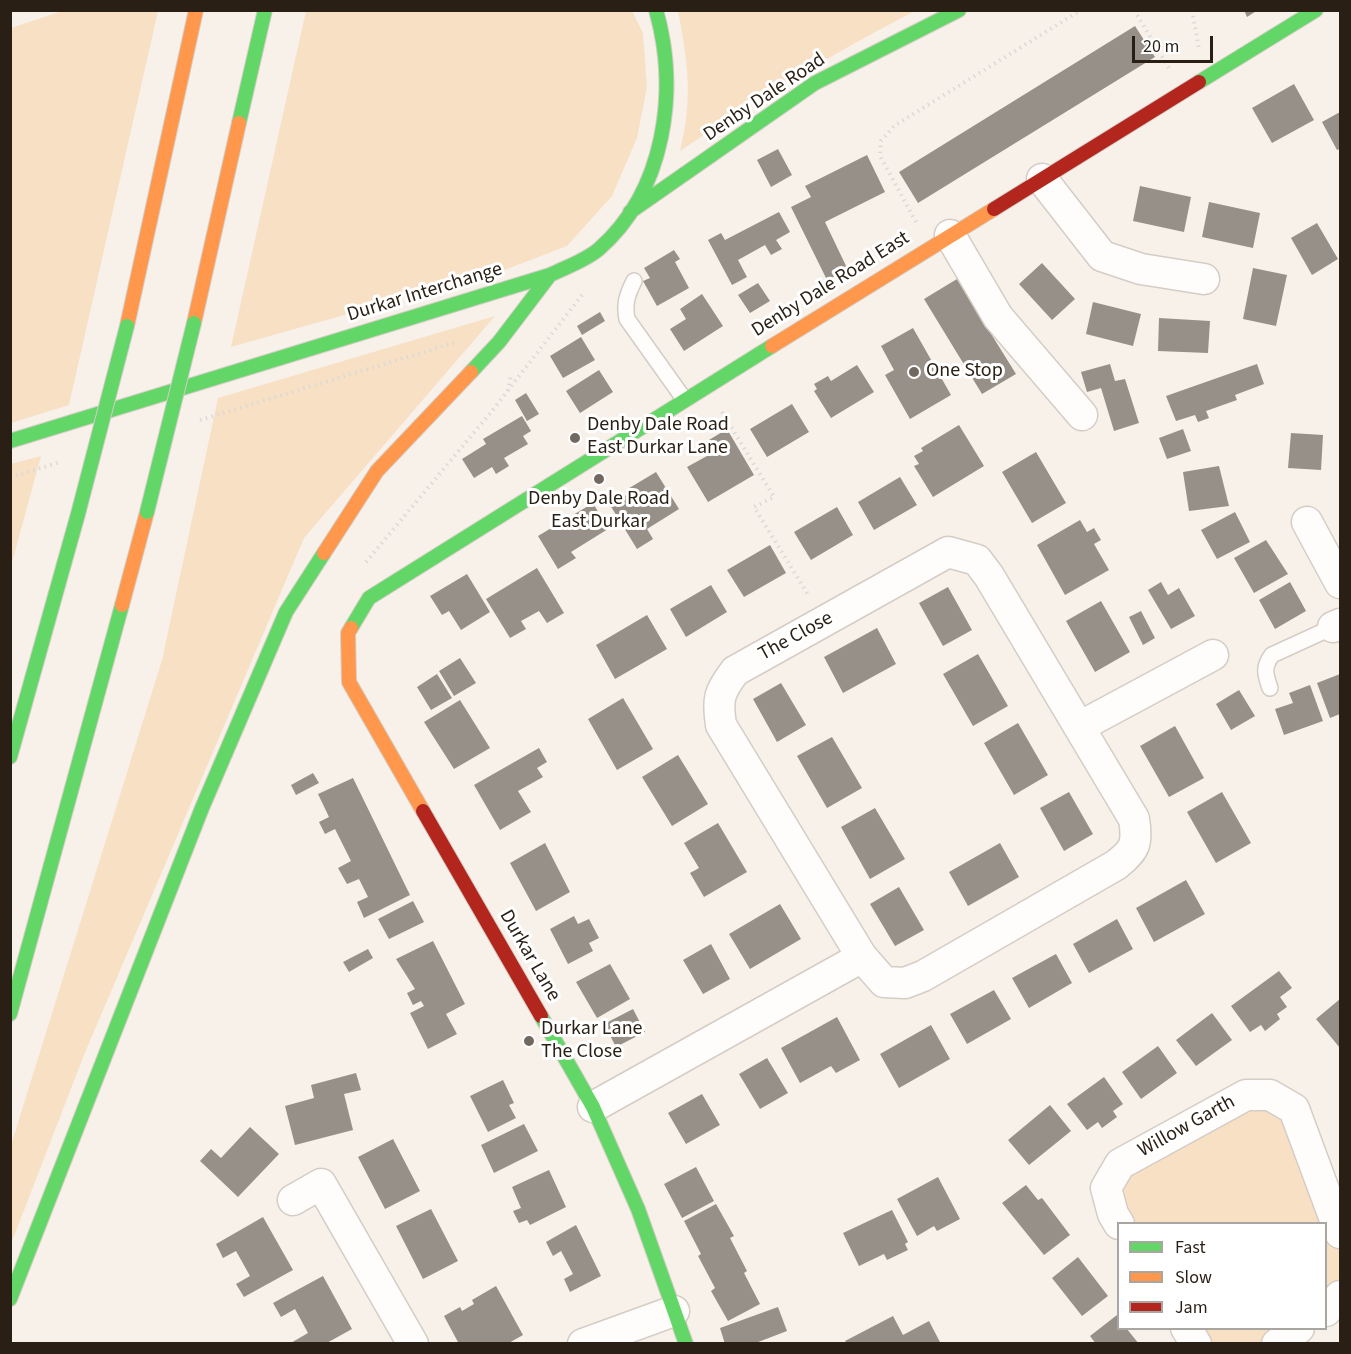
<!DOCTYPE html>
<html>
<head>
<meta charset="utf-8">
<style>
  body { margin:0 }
  #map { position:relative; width:1351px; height:1354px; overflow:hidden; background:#f7f1ea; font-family:"Source Sans 3",sans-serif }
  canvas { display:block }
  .frame { position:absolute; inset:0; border:12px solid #291f15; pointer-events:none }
  .legend { position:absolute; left:1117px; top:1222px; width:210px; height:108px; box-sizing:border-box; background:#fff; border:2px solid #a9a5a1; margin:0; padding:8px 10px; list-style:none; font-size:18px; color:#291f15 }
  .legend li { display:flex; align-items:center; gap:12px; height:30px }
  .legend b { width:30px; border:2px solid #a9a5a1 }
  .scale { position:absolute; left:1132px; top:36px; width:81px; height:27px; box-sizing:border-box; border:3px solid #291f15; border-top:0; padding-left:8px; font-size:18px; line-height:21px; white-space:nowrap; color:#291f15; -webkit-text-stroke:4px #fff; paint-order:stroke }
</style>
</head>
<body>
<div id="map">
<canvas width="1351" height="1354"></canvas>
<div class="frame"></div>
<ul class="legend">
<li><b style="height:8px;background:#63d668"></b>Fast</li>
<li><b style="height:8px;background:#ff974d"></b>Slow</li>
<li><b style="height:8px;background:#b3261e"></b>Jam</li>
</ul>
<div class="scale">20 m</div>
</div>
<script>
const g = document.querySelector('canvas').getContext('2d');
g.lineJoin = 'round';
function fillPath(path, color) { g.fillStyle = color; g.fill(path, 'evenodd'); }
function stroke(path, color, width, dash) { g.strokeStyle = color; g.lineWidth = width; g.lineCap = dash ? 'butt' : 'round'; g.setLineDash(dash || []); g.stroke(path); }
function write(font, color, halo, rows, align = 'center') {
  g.font = font + ' "Source Sans 3",sans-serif'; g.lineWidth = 6; g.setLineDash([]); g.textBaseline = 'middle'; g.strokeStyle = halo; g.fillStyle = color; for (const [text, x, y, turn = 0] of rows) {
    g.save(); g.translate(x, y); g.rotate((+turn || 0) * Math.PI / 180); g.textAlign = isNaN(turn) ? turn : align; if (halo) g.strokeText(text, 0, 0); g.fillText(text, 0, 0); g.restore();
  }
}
fillPath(new Path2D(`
  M62,11h96l-89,394 -58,18v-395z
  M306,11h326l11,22 4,54 -10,51 -25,58 -45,50 -60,23 -276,78z
  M678,11h237c-82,42 -159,89 -235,140 13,-53 8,-88 -2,-140z
  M495,316l-191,222 -220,517 -73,189v-99l151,-485 56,-262z
  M41,456l-30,110v-102z
  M1270,1095l70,138v63l-14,15v-87l-207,-1 1,-59z
  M1186,1329h113l-22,15 -81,-1z`), '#f8e0c5');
fillPath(new Path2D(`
  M1244,10h14l-11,7z
  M1135,26l20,31 -237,146 -19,-31z
  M1294,84l20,36 -42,23 -20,-35z
  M1340,112v37l-3,1 -15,-28z
  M778,149l14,26 -21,12 -14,-27z
  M867,155l18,37 -60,30 23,48 -21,10 -36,-73 20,-10 -6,-11z
  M1140,186l51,11 -7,35 -51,-11z
  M1209,202l51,11 -7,35 -51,-11z
  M779,212l11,20 -14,8 6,9 -11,6 -6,-10 -27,15 9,17 -15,8 -24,-45 13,-7 4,7z
  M1317,223l21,36 -26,16 -21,-37z
  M674,250l6,9 -5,3 14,26 -32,18 -14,-25 7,-3 -6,-10z
  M1042,263l33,36 -23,21 -33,-36z
  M1253,268l34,7 -11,51 -33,-7z
  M957,279l59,95 -34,20 -58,-95z
  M758,283l12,18 -20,12 -12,-18z
  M702,294l21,32 -39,25 -14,-22 16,-10 -6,-10z
  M1093,302l48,12 -8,32 -47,-12z
  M600,312l5,9 -23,14 -5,-9z
  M1159,318l51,3 -2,32 -50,-2z
  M913,328l38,67 -41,24 -25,-44 9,-5 -13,-24z
  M581,337l14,23 -32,18 -13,-22z
  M1110,364l5,17 10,-2 14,44 -25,8 -13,-43 -14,4 -6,-20z
  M1257,364l7,20 -29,11 2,5 -31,11 3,7 -11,4 -3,-7 -19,6 -10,-25z
  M857,365l17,27 -43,26 -17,-27 3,-2 -3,-5 14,-8 3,5z
  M599,370l14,22 -33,21 -14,-22z
  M526,393l13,21 -12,7 -12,-21z
  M792,404l17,28 -42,25 -17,-28z
  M522,416l9,15 -8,5 5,8 -24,14 5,8 -13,8 -4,-7 -18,11 -12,-19 24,-15 -3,-5z
  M959,425l25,41 -51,31 -19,-31 5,-2 -5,-8 9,-5 -2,-3z
  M727,429l27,46 -46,27 -21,-35 29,-16 -7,-11z
  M1183,429l8,22 -24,8 -8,-21z
  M1291,433l32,2 -2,35 -33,-2z
  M1036,452l30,51 -34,20 -30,-51z
  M1219,466l10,40 -40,5 -6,-39z
  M656,472l23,37 -32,20 6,10 -16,10 -27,-44 18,-11 -2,-4z
  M900,477l17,28 -43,25 -16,-28z
  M593,503l15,26 -37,23 5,6 -18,11 -20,-33z
  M837,507l16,28 -42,25 -17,-28z
  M1235,512l15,30 -33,17 -16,-29z
  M1080,520l7,12 7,-4 7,12 -7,4 15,26 -44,25 -28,-50z
  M1266,540l22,34 -34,19 -20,-35z
  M770,545l16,28 -42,24 -17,-27z
  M537,568l27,45 -17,10 -8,-12 -18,10 5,8 -16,9 -24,-39z
  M467,574l23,38 -29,18 -12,-19 -7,4 -12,-19z
  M1161,582l7,13 11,-7 16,28 -24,13 -23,-39z
  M1290,582l16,29 -31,18 -16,-29z
  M711,585l16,27 -41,25 -16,-28z
  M948,587l24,43 -29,16 -24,-43z
  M1101,601l29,51 -35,20 -29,-51z
  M1141,611l14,27 -12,7 -14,-28z
  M647,615l20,34 -52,30 -19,-34z
  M877,628l19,36 -53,29 -19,-36z
  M978,654l30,52 -35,20 -30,-52z
  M460,658l16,25 -22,13 -15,-25z
  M437,674l15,24 -21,12 -14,-23z
  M1340,674v40l-10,4 -13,-35z
  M781,683l25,42 -29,17 -24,-43z
  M1310,685l13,36 -39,14 -9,-26 18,-6 -4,-10z
  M1239,690l16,26 -24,14 -15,-26z
  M623,698l30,51 -36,21 -29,-51z
  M460,700l30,48 -36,21 -30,-47z
  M1018,723l30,52 -34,20 -30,-52z
  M1175,726l29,52 -35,19 -29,-51z
  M832,737l30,51 -35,20 -30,-52z
  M539,748l8,14 -10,6 6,9 -25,14 13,21 -31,18 -26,-45z
  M678,755l30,49 -36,22 -30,-49z
  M313,773l6,10 -23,12 -5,-10z
  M353,778l57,117 -46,23 -7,-16 11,-5 -9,-18 -12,5 -9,-16 13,-7 -16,-32 -10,5 -6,-12 10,-5 -11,-23z
  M1069,792l24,42 -29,17 -24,-43z
  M1222,792l29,51 -35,20 -29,-51z
  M875,808l30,51 -35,20 -29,-52z
  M718,823l29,49 -43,25 -14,-24 9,-5 -15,-25z
  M545,843l25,49 -34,19 -26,-48z
  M1000,843l19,34 -51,29 -19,-34z
  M1186,880l19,34 -51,28 -18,-34z
  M899,887l25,43 -29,16 -25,-42z
  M413,901l11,21 -35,17 -11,-20z
  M780,904l21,35 -51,30 -21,-35z
  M574,916l4,8 11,-5 10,19 -10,5 4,8 -25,13 -18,-35z
  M1117,919l16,30 -44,24 -16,-29z
  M433,941l32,63 -19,10 11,20 -29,15 -18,-36 14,-7 -3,-5 -8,4 -6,-12 8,-4 -19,-30z
  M711,944l19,35 -27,15 -20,-34z
  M368,949l5,9 -24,14 -6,-10z
  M1056,954l16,29 -43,25 -17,-30z
  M610,964l20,35 -33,19 -21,-36z
  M1279,971l13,17 -12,9 7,10 -10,7 3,5 -15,12 -4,-6 -11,7 -19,-26z
  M994,990l17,29 -44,25 -17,-30z
  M1340,999v49l-24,-29z
  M633,1009l12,23 -29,15 -12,-23z
  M1212,1013l20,27 -36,26 -20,-26z
  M837,1017l23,43 -24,13 -5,-7 -31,17 -19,-35z
  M931,1025l19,34 -51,29 -19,-34z
  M1158,1046l19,27 -36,26 -19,-27z
  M767,1058l21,35 -28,16 -21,-35z
  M356,1073l5,17 -17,4 9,36 -58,15 -10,-39 29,-8 -3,-13z
  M1104,1077l19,27 -10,7 4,6 -15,11 -4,-6 -11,8 -20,-26z
  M503,1080l11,23 -5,2 7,13 -28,14 -18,-36z
  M702,1094l18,31 -34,19 -18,-31z
  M1050,1105l21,26 -42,34 -21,-25z
  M524,1124l14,27 -44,22 -13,-28z
  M250,1127l29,27 -41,43 -38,-36 11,-12 10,9z
  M393,1139l27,52 -35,18 -27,-52z
  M696,1167l18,34 -32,17 -18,-34z
  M549,1170l17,37 -36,18 -3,-5 -8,3 -6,-12 8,-3 -9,-21z
  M938,1177l22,42 -23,12 -3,-5 -17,10 -20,-37z
  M1026,1185l12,15 4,-2 28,37 -26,20 -42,-52z
  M716,1204l18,32 -4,2 17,33 -3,2 16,31 -32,17 -17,-30 4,-3 -17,-32 3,-2 -17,-33z
  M431,1209l27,52 -35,18 -27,-53z
  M892,1210l16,32 -3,2 3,6 -21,10 -3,-6 -25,12 -16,-33z
  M263,1217l30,53 -49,27 -8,-13 14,-8 -14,-25 -13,7 -7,-14z
  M576,1225l25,51 -31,16 -6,-13 9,-5 -12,-23 -8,5 -7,-14z
  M1078,1257l30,39 -26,20 -30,-38z
  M323,1276l29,53 -27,15h-36l19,-11 -13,-24 -14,8 -8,-14z
  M496,1286l27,49 -16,9h-48l-15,-28 16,-9 2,4 12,-7 -2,-4z
  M778,1307l9,24 -34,13h-28l-5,-16z
  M1117,1315l1,13 9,1 12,15h-43l-6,-8z
  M893,1316l10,19 26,-14 12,23h-94l-2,-3z`), '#979088');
const lane = new Path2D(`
  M634,281c-7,14 -10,23 -7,38l57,80
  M1270,688c-5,-14 -7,-21 2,-33l61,-28`);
const street = new Path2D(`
  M1042,179l60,77 39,13 63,10
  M950,235l48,82 84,98
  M1307,522l33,61
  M948,552l29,8 12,16 145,243c4,25 1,31 -18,46l-193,111 -18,7 -21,-1 -22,-25 -141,-232c-4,-26 -2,-33 14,-54z
  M1333,627l7,-3
  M1081,726l132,-71
  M593,1107l269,-150
  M293,1200l28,-16 92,160
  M1119,1224l-6,-10 -7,-26 14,-24 126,-69h24l24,14 46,124
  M1326,1311l14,-15
  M1186,1328l10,16
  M583,1344l91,-33
  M1277,1344l22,-16`);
const fast = new Path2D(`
  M1199,82l117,-72
  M239,123l26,-113
  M630,212l185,-129 144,-73
  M471,372l28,-30 51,-67
  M10,441l540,-166c16,-8 35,-14 49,-26 66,-58 80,-158 57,-239
  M351,628l18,-30 403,-252
  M10,757l68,-243
  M10,1014l112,-409
  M541,1016l52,91 45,102 48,135
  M10,1299l192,-491 84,-196 38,-59`);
const slow = new Path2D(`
  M194,323l45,-200
  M127,326l69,-316
  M772,346l222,-137
  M324,553l53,-82 94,-99
  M122,605l25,-93
  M351,628l-3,5 1,49 74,129`);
const jam = new Path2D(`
  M994,209l205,-127
  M423,811l118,205`);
stroke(lane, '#d5cdc5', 18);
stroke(street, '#d5cdc5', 33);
stroke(fast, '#d5cdc5', 16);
stroke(slow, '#d5cdc5', 16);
stroke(jam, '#d5cdc5', 16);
stroke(new Path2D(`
  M1134,10l35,58
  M1192,10l7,39
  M916,222l-36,-66 1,-15 13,-15 187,-116
  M508,391l3,-17
  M722,412l52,85 -20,10 55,89
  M200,420l257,-78
  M10,477l51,-15
  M366,562l126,-151 90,-116`), '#dbd9d7', 4, [1.5, 4.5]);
stroke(lane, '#fefdfc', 15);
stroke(street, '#fefdfc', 30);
stroke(fast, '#63d668', 14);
stroke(slow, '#ff974d', 14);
stroke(jam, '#b3261e', 14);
const fastBridge = new Path2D(`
  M147,512l47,-189
  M78,514l49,-188`);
stroke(fastBridge, '#d1cdc9', 16, []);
stroke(fastBridge, '#63d668', 14);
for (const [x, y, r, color] of [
  [914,372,6,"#716860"],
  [575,438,6,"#716860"],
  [599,479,6,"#716860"],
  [529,1041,6,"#716860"]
]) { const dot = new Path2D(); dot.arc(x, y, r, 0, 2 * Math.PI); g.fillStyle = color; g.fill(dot); stroke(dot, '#fff', 2); }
write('20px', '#291f15', '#fff', [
  ["Denby Dale Road",765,98,-34],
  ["Denby Dale Road East",831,285,-32],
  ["Durkar Interchange",425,293,-17],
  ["The Close",796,637,-29],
  ["Durkar Lane",529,956,60],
  ["Willow Garth",1187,1127,-29]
]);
write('20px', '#291f15', '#fff', [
  ["One Stop",926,372],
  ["Denby Dale Road",587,426],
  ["East Durkar Lane",587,449],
  ["Denby Dale Road",599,500,"center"],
  ["East Durkar",599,523,"center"],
  ["Durkar Lane",541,1030],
  ["The Close",541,1053]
], 'left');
</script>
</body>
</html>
